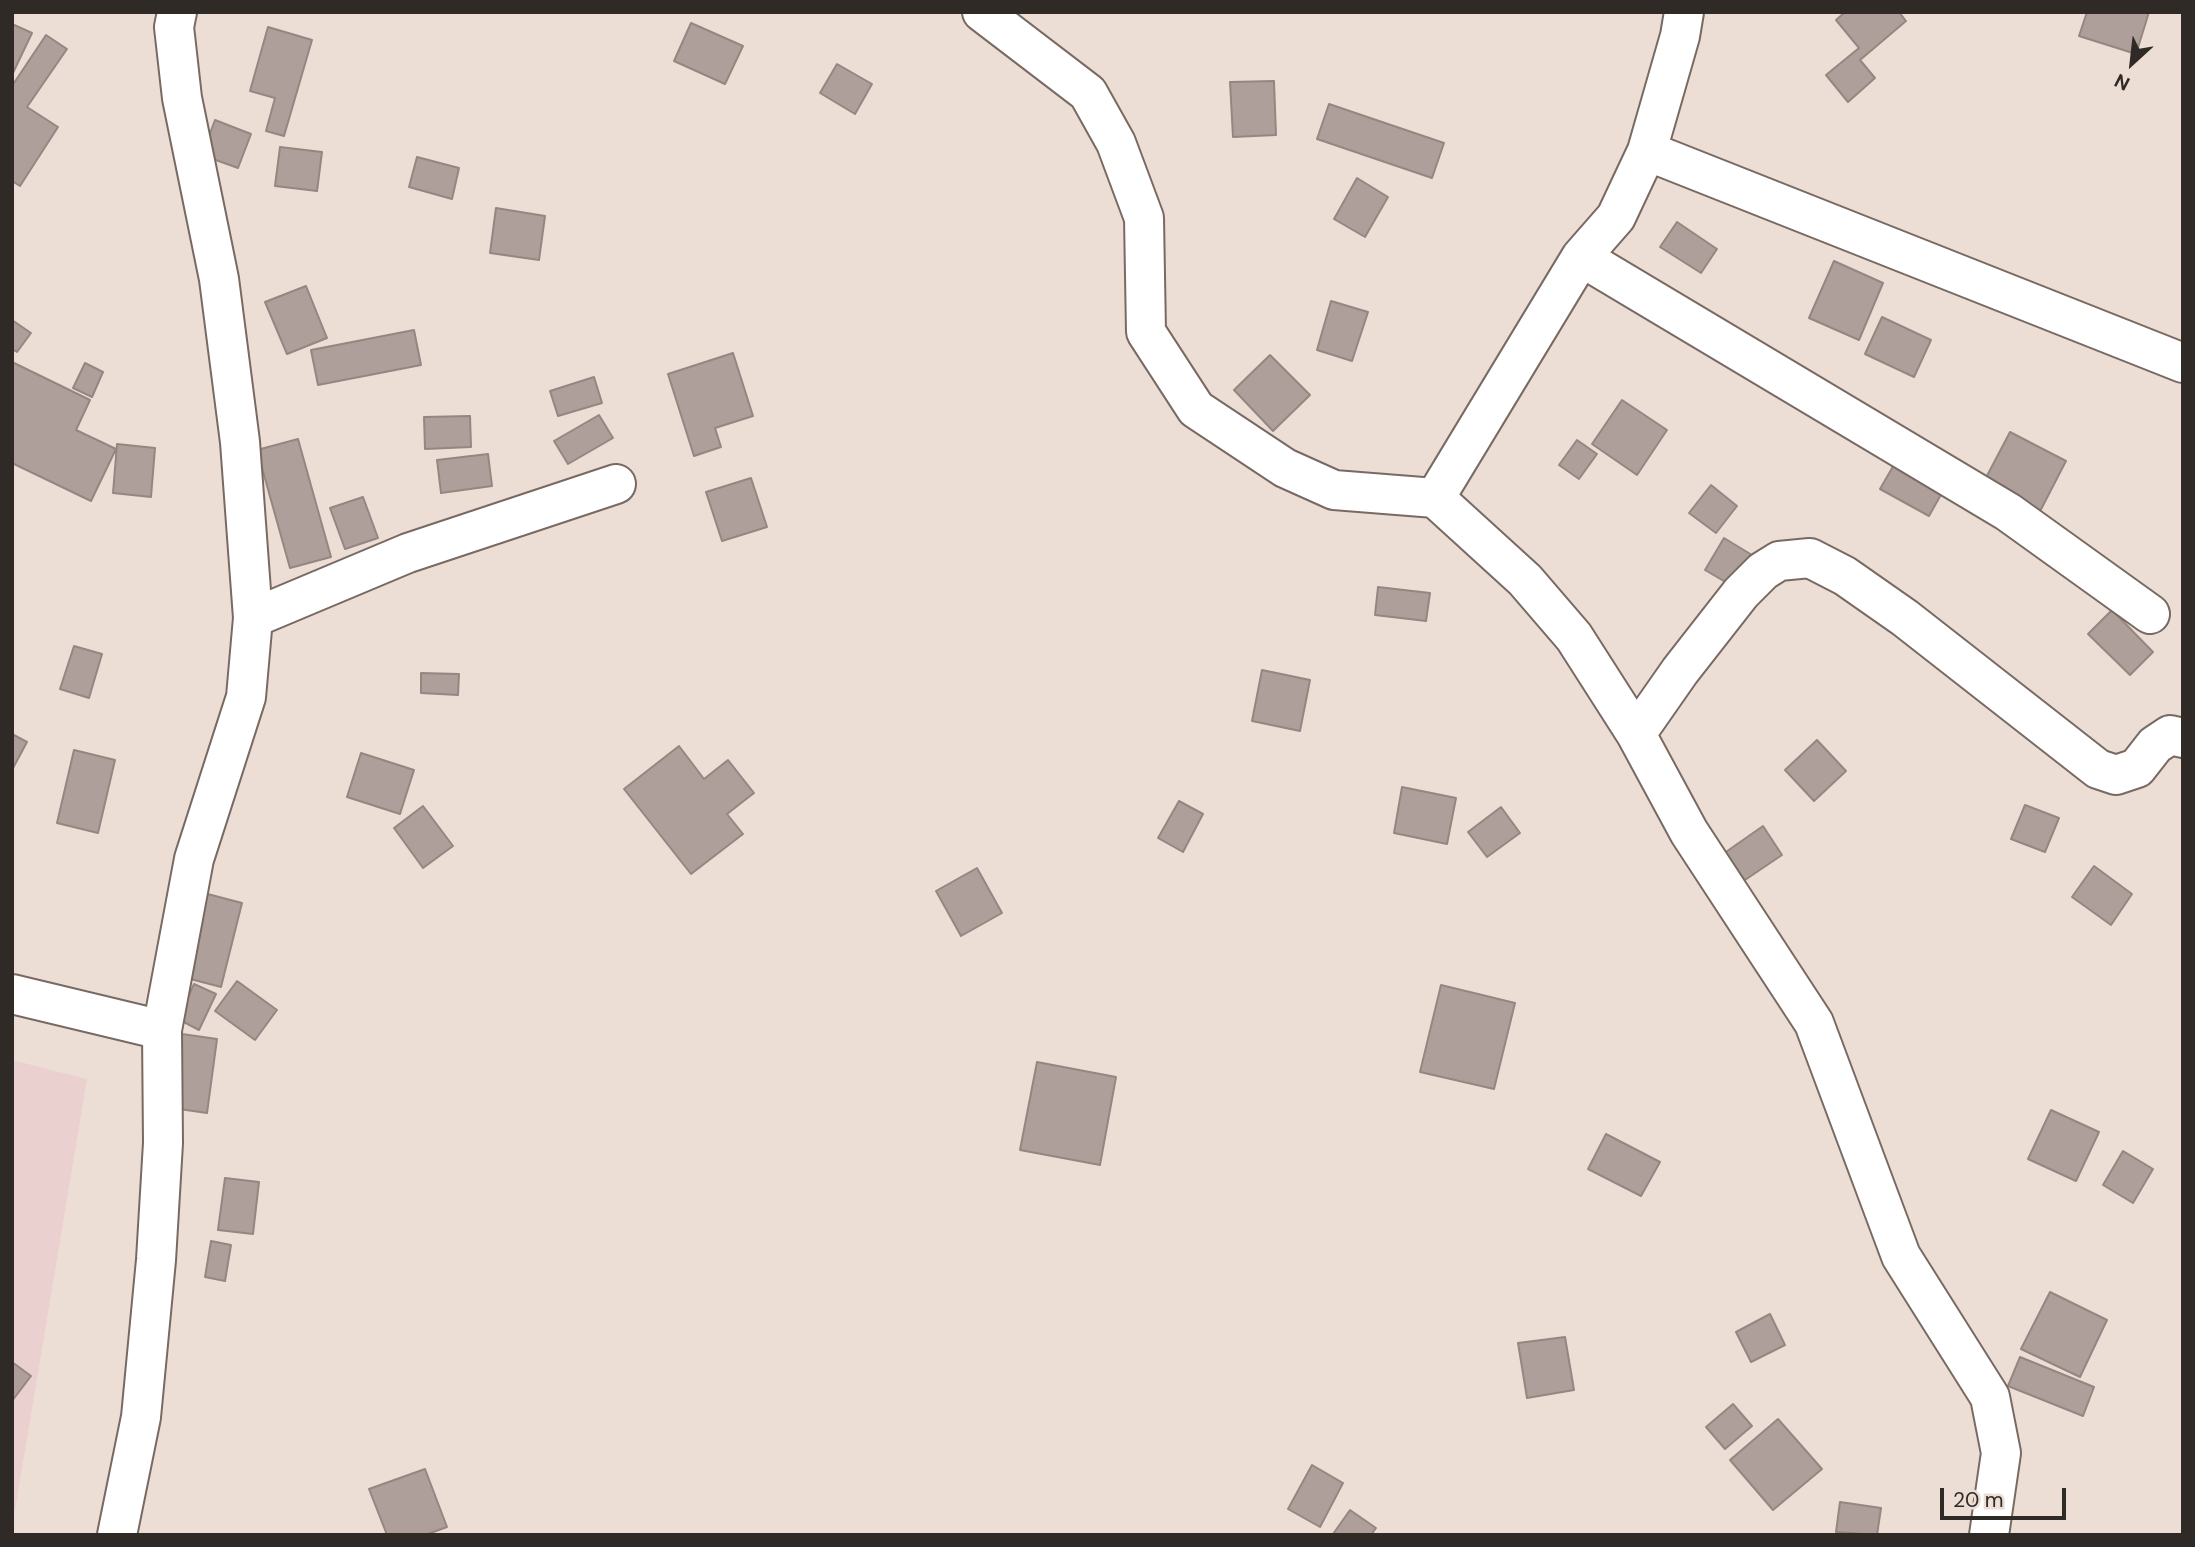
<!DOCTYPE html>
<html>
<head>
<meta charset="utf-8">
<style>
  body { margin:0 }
  #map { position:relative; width:2195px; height:1547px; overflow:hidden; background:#edded5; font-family:"DM Sans",sans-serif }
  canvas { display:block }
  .frame { position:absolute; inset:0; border:14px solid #302a27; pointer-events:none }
  .north { position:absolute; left:2097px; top:28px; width:70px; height:70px; -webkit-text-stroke:5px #edded5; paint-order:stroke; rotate:207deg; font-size:19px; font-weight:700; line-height:28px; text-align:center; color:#302a27 }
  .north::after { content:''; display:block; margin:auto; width:24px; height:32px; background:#302a27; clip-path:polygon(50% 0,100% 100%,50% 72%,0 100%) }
  .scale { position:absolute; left:1940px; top:1488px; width:126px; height:32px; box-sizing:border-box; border:4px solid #302a27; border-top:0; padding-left:9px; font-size:21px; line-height:24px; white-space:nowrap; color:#302a27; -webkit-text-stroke:5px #edded5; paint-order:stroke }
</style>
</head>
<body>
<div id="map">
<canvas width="2195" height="1547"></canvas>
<div class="frame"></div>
<div class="north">N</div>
<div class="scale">20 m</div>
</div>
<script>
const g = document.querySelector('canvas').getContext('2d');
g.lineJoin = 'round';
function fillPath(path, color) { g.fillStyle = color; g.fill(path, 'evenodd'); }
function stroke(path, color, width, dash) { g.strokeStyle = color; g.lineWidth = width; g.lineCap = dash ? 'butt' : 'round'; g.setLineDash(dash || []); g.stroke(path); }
fillPath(new Path2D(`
  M12,1060l75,19 -75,449z`), '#ebd0d0');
const building = new Path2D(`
  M1845,12h54l7,9 -46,39 15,18 -27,24 -22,-27 33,-27 -23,-28z
  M2087,12h62l-13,42 -57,-18z
  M691,23l52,23 -18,38 -51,-23z
  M12,24l20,9 -20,42z
  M268,27l44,13 -28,96 -18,-5 9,-33 -25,-7z
  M46,35l21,14 -40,58 31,20 -38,59 -8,-5v-95z
  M837,64l35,20 -17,30 -35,-21z
  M1274,81l2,54 -43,2 -3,-55z
  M1329,104l115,39 -12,35 -115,-39z
  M215,120l36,14 -13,34 -36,-13z
  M280,147l42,5 -5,39 -42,-5z
  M417,157l42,11 -7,31 -43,-12z
  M1357,178l31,19 -23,40 -31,-18z
  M496,208l49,8 -6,44 -49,-7z
  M1677,222l40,27 -16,24 -41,-26z
  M1834,261l49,22 -24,57 -50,-22z
  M306,286l21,52 -40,16 -22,-52z
  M1331,301l37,11 -16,49 -35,-11z
  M1882,317l49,23 -17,37 -49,-23z
  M12,320l19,13 -14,19 -5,-3z
  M414,330l7,35 -103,20 -7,-35z
  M733,353l20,63 -38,12 6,19 -27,9 -26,-82z
  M1270,355l40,40 -37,36 -39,-41z
  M12,362l78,38 -14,30 40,19 -25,52 -79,-38z
  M85,363l18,9 -11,25 -19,-9z
  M594,377l8,26 -44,13 -8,-25z
  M1622,400l45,30 -30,45 -45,-31z
  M599,415l14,23 -45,26 -14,-23z
  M470,416l1,31 -46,2 -1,-32z
  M2010,432l56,29 -30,58 -56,-30z
  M298,439l33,118 -41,11 -33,-118z
  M1577,440l20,14 -18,25 -20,-14z
  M117,444l38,4 -4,49 -38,-4z
  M488,454l4,32 -51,7 -4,-33z
  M1895,463l48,28 -14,25 -49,-27z
  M751,478l16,49 -45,14 -16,-49z
  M1711,485l26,21 -21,27 -27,-20z
  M363,497l15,41 -33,11 -15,-41z
  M1724,538l28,17 -18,32 -29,-17z
  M1378,587l52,6 -4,28 -51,-6z
  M2112,610l41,42 -23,23 -42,-41z
  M74,646l28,8 -13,44 -29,-9z
  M1262,670l48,10 -10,51 -48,-10z
  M421,673l38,1 -1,21 -37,-2z
  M12,734l15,8 -15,28z
  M1817,740l29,31 -32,30 -29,-31z
  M679,746l25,33 24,-19 26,33 -27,21 16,20 -52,40 -67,-85z
  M74,750l41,10 -17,73 -41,-10z
  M361,753l53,17 -14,44 -53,-17z
  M1402,787l54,11 -9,46 -53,-11z
  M1179,801l24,13 -20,38 -25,-14z
  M2025,805l34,13 -14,34 -34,-13z
  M423,806l30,40 -30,22 -29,-40z
  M1501,807l19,26 -33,24 -19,-25z
  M1763,826l19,29 -40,27 -19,-28z
  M2094,866l38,28 -21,31 -39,-28z
  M977,868l25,45 -41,23 -25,-45z
  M200,892l42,11 -21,84 -42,-11z
  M237,981l40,29 -22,30 -40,-29z
  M194,984l22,10 -17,36 -21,-11z
  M1441,985l74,18 -21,86 -74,-17z
  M175,1033l42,6 -10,74 -42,-6z
  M1037,1062l79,15 -16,88 -80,-15z
  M2051,1110l48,22 -23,49 -48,-22z
  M1606,1134l54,28 -19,34 -53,-27z
  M2123,1151l30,18 -20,34 -30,-18z
  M225,1178l34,4 -6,52 -35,-4z
  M211,1241l20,4 -6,36 -20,-4z
  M2050,1292l57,28 -27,57 -59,-28z
  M1770,1314l15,31 -34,17 -15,-30z
  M1565,1337l9,53 -47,8 -9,-55z
  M2020,1357l74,30 -11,29 -75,-30z
  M12,1362l19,14 -19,25z
  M1733,1404l19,22 -27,23 -19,-22z
  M1778,1419l44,50 -49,41 -43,-50z
  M1312,1465l31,18 -23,44 -32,-18z
  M425,1469l22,58 -22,8h-38l-18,-46z
  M1840,1502l41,6 -4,27 -41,-3z
  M1350,1510l26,18 -5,7 -38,-1z`);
fillPath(building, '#af9f9a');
stroke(building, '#968681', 2);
const minor = new Path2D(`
  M982,12l106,81 28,50 28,75 2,114 50,77 89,59 49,22 101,8 90,82 49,57 62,97 53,98 125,191 87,233 89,141 11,56 -12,82
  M1647,151l536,212
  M1581,257l427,255 142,102
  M1435,498l146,-241 35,-40 31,-66 33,-115 4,-24
  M253,618l155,-65 208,-69
  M1636,734l44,-63 61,-78 22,-22 16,-10 31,-3 35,18 60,42 193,151 18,6 21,-7 18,-23 15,-10 13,3
  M12,994l150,36`);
const tertiary = new Path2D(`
  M117,1535l24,-118 15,-157 7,-117 -1,-113 32,-171 52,-162 7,-79 -13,-176 -21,-163 -37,-181 -8,-71 3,-15`);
stroke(minor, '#786a63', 42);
stroke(tertiary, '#786a63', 42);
stroke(minor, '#fff', 38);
stroke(tertiary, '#fff', 38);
</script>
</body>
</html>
